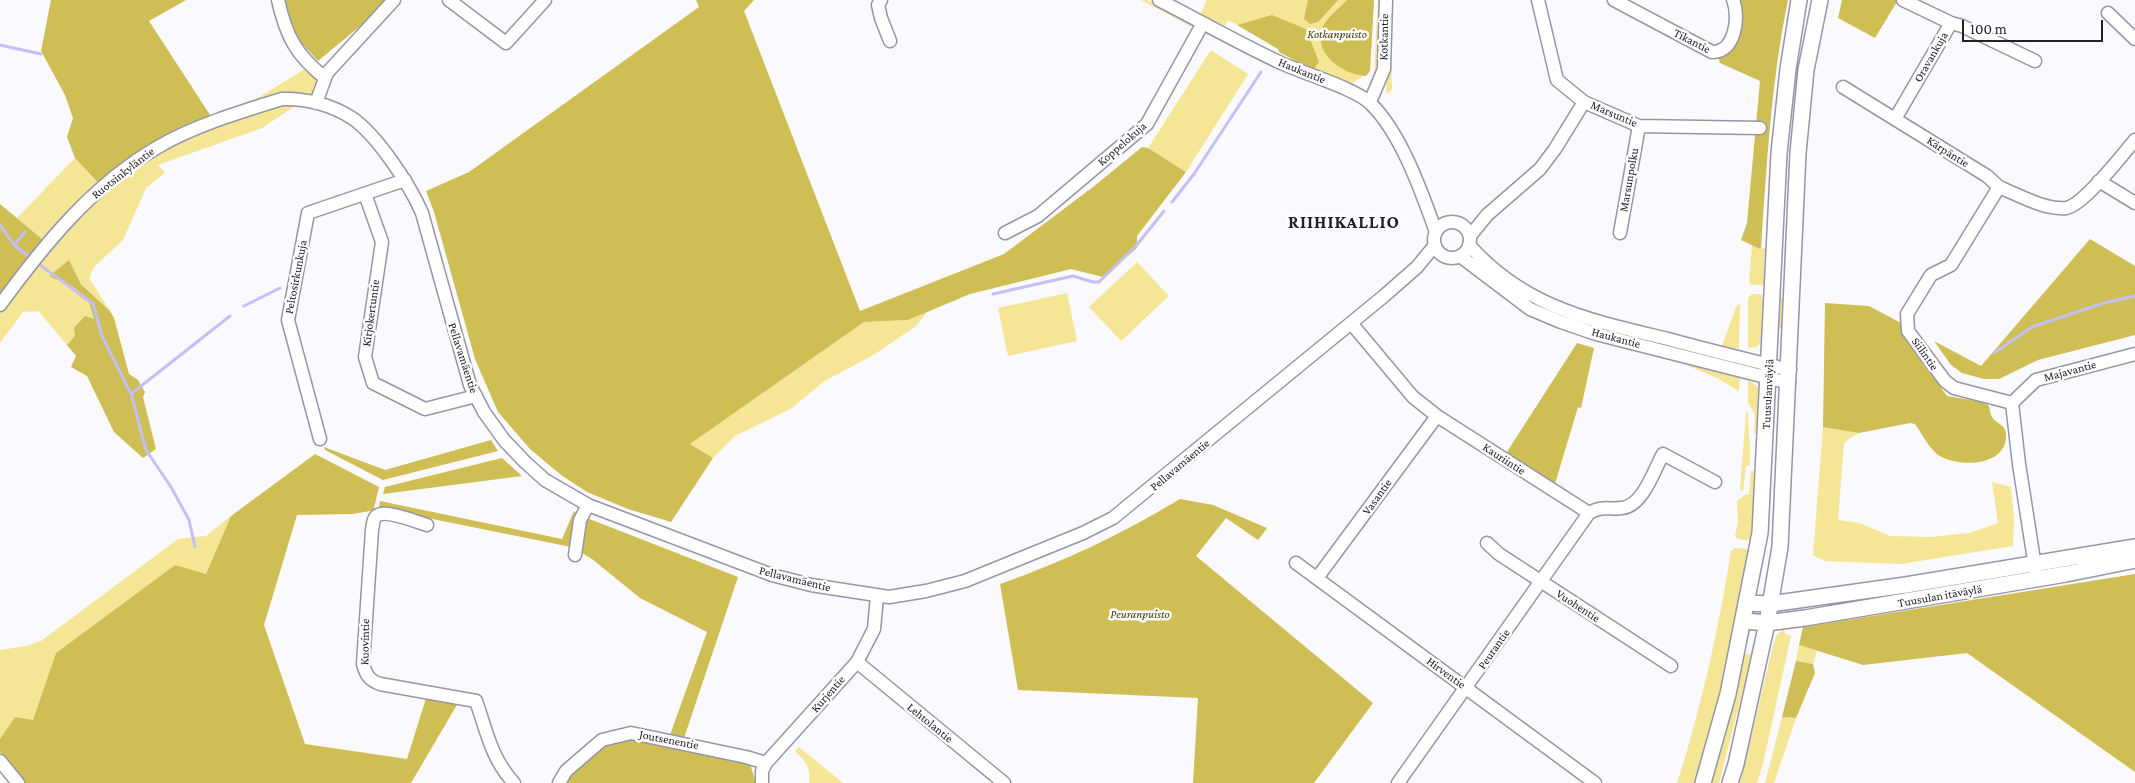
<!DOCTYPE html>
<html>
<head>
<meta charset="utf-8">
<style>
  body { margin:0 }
  #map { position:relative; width:2135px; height:783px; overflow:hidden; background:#f9f9fe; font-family:"Crimson Pro",serif }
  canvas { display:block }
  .scale { position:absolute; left:1962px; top:20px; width:141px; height:22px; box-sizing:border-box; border:2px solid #202027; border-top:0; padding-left:6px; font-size:15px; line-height:18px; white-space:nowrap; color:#202027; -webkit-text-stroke:4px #fff; paint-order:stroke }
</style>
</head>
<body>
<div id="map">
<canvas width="2135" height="783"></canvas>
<div class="scale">100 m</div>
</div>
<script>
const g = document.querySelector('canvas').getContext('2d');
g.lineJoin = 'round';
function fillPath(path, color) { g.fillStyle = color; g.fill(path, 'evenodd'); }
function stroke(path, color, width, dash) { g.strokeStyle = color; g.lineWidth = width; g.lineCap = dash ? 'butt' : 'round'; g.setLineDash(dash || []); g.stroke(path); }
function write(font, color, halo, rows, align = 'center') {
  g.font = font + ' "Crimson Pro",serif'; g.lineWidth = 5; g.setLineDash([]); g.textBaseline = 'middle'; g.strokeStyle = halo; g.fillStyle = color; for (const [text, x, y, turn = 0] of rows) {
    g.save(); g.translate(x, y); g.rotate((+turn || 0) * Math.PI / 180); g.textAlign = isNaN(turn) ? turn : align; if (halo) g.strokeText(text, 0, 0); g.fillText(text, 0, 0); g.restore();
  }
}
fillPath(new Path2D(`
  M1141,0h6l45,24 -2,2z
  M1207,0h167l-4,71 -17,12 -40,-13 -34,-18 -1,-3 -28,-18 -22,-11 -3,6 -25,-11z
  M1378,0h4l-3,67 -5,10z
  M1391,45l1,44 -3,4h-3l3,-47z
  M1211,50l37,24 -62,98 -38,-24z
  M318,61l-2,20 5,8 -59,39 -104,37 7,8 -19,15 -23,52 -29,27 -5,11 21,33 -29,-28 -12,-23 -20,16 24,11 15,12 6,21 -27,25 -29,-34 -15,1 -23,31v-48l42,-56 -25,-21 58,-60 23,26 114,-66 49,-22z
  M1752,245l8,4 5,-1 -1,37h-13l-2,-4z
  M1137,262l32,34 -48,45 -32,-34z
  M1067,293l10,48 -69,15 -10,-48z
  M1761,294c4,10 4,46 -4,53l-9,1v-50l4,-4z
  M1783,298l1,25 -7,10v-34z
  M1740,303l-1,46 -17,-3 14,-39z
  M927,312l-11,14 -41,28 -52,28 -31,26 -57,28 -22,22 -23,-14 174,-122 44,-2z
  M1686,360l54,16 -1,15 -22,-13 -33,-14z
  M1748,380l9,6 3,6 -3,42 -3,-1 1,-18 -7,-13z
  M1748,412c0,19 3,34 2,53l-4,1 -3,25 -3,-2 6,-76z
  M1823,427l36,6 -9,5 -6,6 -6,76 22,3 30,13 40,1 40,-4 28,-10 -6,-41 19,5 3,28 -1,31 -112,18 -76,-3 -12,-6z
  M1751,471h3l1,19 -5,51 -12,-2 -3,-3 3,-14 -1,-21 8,-6 4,-1z
  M231,516l-25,58 -31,-9 -119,88 -23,68 -18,-4 -15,22v-89l26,-4 15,-5 137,-102 28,-3z
  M1735,548l13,1 -15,97 -21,83 -17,54h-18c24,-75 42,-155 54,-232z
  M1784,629l1,5 6,2 -28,128 -6,19h-17l33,-137 3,-10z
  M1799,645l18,5 -4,14 -17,-3z
  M1744,653l8,2 -33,128h-8l11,-35z
  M1782,717l14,1 -22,65h-9z
  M799,747l44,36h-34c3,-14 -4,-23 -14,-32z`), '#f4e694');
fillPath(new Path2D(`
  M51,0h135l-37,21 63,97 -113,66 -24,-26 -8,-21 6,-19 -8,-23 -24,-44z
  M284,0h102l-15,17 -53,44 -22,-24z
  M696,0h58l-10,11 116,300 144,-57 89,-67 49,-40 6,1 38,24 -49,64v12l-34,29 -32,-8 -101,25 -62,26 -44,2 -174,122 23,14 -42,64 -43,-13 -41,-17 -26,-17 -31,-26 -32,-37 -23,-53 -41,-147 -8,-21 43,-19 230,-165z
  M1308,0h30l-20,22 -8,2 -6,-5z
  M1347,0h27l-4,71 -4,5c-21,-1 -53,-21 -44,-47 4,-12 17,-20 25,-29z
  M1735,0h53c-17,82 -21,164 -27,248l-1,1 -19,-9 6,-17 13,-142 -40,-18 -2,-7 12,-8z
  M1842,0h56l-23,38 -37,-20z
  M1272,15l34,14 13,33 -6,8 -34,-18 -1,-3 -41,-24z
  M0,204l42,35 -42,56z
  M2090,239l45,27v69l-97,25 -39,19h-15l-22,-6 -11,-8 -17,-24 47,25z
  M69,260l12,24 29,27 4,7 15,56 9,6 7,12 -2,5 13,52 -13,9 -29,-26 -27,-56 -16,-9 5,-11 -9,-11 8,-9 -1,-8 11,-12 9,3 -6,-20 -15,-12 -24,-11z
  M1825,303l44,3 32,17 2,13 44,60 35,6 7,4c1,3 1,8 3,11 4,7 14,8 14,17 2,33 -48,34 -68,21 -9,-7 -16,-21 -23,-31l-5,-1 -51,10 -36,-6z
  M1577,343l17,5 -13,60 -3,-1 -24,80 -49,-32z
  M491,440l7,11 -115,29 -58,-30 -1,-3 61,23z
  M315,454l64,33 -5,21h5l1,-7 182,38 12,-28 2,2 -5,34 -188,-38 -31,5 -55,1 -33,110 41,119 102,15 21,-67 33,6 -50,85h-386l-25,-31v-13l15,-22 18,3 23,-67 119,-88 31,9 25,-58z
  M502,458l20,18 -139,18 2,-7z
  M1180,499l33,6 54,23 -9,12 -32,-22 -30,38 177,147 -59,80h-121l5,-85 -180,-8 -18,-106c63,-22 122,-50 180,-85z
  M587,518l151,59 -54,161 -14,-3 37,-103 -67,-34 -48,-39 -12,-7z
  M2135,574v198l-168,-119 -104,12 -64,-20 4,-18z
  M1796,661l17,3 2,9 -19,45 -14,-1z
  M631,736l119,28 6,19h-194l41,-40z`), '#cfbe54');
stroke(new Path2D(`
  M0,45l41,9
  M1172,202l22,-28 67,-102
  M0,225l14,20 17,13
  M14,245l11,-13
  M36,262l57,42 9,32 29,58 15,56 25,37 18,33 6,27
  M993,294l80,-18 20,6h6l37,-36 28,-35
  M244,306l36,-18
  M1994,353l38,-26 72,-24 31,-7
  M131,394l99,-78`), '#c4c0f6', 3);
const minor = new Path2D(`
  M278,0c8,36 18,55 47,78
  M449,0l57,43 39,-43
  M881,0l-3,5 3,13 9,23
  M1159,0c41,21 81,44 122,63 22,10 76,26 90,41 30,29 51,89 65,128
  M1538,0l19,80 27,22 55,24 121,2
  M1614,0l98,52c23,1 28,-35 21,-52
  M1903,0l48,23
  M2108,13l27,26
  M1843,87l144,89 12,11
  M1370,102l14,-33 2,-69
  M316,103l11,-30 67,-73
  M1895,119l56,-96 11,3 73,35
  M2099,181l36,22
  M365,194l17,48 -17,115 8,26 52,26 51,-13
  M1434 240a18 18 0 1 1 36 0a18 18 0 1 1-36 0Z
  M1005,233l33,-17 109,-92 56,-101
  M1620,233l19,-107
  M1470,236l17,-21 53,-46 15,-20 29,-47
  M1469,245c56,63 121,75 199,94 40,11 81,21 122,31
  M1460,256l70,53 31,13 35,12 193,49
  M0,305c44,-60 92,-120 158,-158 35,-21 85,-36 124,-48 24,-1 50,6 70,19 25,17 58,67 70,95l48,172 14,27 20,28 21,22 20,18 43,25 184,70 39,10 78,12 37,-6 39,-10 118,-48 30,-15 271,-222 33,-29 18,-22
  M1351,323l62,74 24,19 152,97
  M2012,403l-58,-15 -9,-7 -37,-50 -1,-17 24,-39 20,-10 48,-78c20,8 45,23 67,21 18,-3 56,-53 69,-68
  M2012,403l7,61 17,109
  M2012,403l24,-23 99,-26
  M320,439l-32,-119 20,-107 97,-33
  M427,525c-10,-3 -40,-15 -49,-10 -5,2 -5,10 -6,15l-9,134c3,11 6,16 17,20l96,17c11,31 15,57 38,82
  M1487,543l12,11 172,112
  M575,555l5,-35 8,-15
  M1296,563l299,220
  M1317,578l120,-162
  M857,662l147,121
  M0,761l18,22
  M559,783l7,-12 36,-31 29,-7 115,24 20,6
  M762,783v-12l4,-8 91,-101 17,-33 3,-33
  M1398,783l191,-270c15,-8 18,-3 33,-5 21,-2 32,-38 41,-54l52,28`);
const major = new Path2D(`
  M1747,603l23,1 136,-19 229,-38
  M1744,621l23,2 38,-5 261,-44 69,-14
  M1703,783l25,-89 32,-161 19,-380 9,-84 11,-69
  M1730,783l6,-19 31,-141 13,-76 18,-394 8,-83 14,-70`);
stroke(minor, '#9695a9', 15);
stroke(major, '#9695a9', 18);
stroke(minor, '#fff', 12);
stroke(major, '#fff', 15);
write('italic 12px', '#3e3708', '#fff', [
  ["Kotkanpuisto",1337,34],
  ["Peuranpuisto",1140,614]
]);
write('12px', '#202027', '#fff', [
  ["Kotkantie",1384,37,-89],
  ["Tikantie",1692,41,27],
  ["Oravankuja",1931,57,-60],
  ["Haukantie",1302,71,22],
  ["Marsuntie",1614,114,23],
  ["Koppelokuja",1122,144,-41],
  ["Kärpäntie",1948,152,32],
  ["Ruotsinkyläntie",123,173,-38],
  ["Marsunpolku",1629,180,-80],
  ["Peltosirkunkuja",296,277,-79],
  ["Kirjokertuntie",371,313,-82],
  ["Haukantie",1616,338,15],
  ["Siilintie",1925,354,55],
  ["Pellavamäentie",463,358,72],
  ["Majavantie",2070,371,-15],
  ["Tuusulanväylä",1768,394,-87],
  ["Kauriintie",1504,459,33],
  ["Pellavamäentie",1180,465,-40],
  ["Vasantie",1377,497,-54],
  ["Pellavamäentie",795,579,14],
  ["Tuusulan itäväylä",1940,596,-10],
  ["Vuohentie",1578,606,33],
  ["Kuovintie",365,642,-89],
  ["Peurantie",1494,649,-55],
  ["Hirventie",1446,673,36],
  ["Kurjentie",828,694,-49],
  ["Lehtolantie",930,723,39],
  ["Joutsenentie",669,740,11]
]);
g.letterSpacing = '1px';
write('bold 18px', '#202027', '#fff', [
  ["RIIHIKALLIO",1344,222]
]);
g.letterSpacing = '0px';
</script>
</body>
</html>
